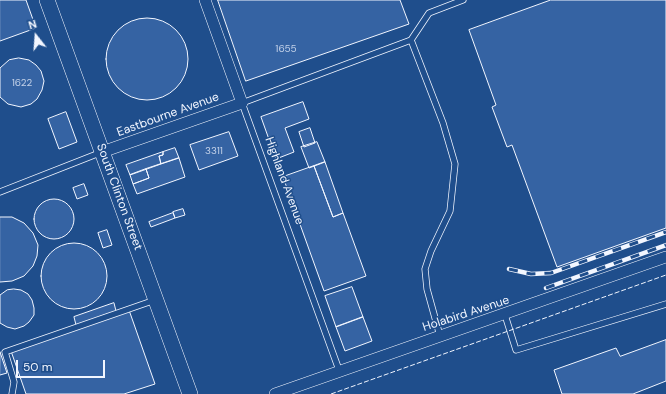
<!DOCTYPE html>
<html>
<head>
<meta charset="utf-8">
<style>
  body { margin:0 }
  #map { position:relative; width:666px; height:394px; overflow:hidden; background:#1f4e8c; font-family:"DM Sans",sans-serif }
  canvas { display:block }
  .north { position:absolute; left:16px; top:16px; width:40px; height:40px; -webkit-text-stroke:3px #1f4e8c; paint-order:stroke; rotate:343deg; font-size:11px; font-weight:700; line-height:16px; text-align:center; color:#f2f6ff }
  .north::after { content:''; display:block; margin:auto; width:14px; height:18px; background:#f2f6ff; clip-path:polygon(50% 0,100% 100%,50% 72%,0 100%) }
  .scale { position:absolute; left:16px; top:360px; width:89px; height:18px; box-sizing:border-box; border:2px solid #f2f6ff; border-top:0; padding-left:5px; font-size:12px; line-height:14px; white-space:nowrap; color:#f2f6ff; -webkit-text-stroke:3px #1f4e8c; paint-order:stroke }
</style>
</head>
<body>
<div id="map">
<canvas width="666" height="394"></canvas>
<div class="north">N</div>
<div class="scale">50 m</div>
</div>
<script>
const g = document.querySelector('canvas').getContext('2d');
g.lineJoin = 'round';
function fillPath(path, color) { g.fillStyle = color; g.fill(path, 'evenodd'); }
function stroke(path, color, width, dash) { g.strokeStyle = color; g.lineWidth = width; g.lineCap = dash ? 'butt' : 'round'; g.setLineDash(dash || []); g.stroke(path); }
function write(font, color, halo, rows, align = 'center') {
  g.font = font + ' "DM Sans",sans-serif'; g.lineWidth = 3; g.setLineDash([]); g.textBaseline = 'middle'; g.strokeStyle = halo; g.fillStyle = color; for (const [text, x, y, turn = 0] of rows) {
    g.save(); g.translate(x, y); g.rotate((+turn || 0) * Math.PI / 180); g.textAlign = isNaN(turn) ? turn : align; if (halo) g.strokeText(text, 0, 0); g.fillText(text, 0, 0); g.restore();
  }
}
const building = new Path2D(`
  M0,0h26l10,28 -36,13z
  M218,0h182l9,24 -163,57z
  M551,0h115v228l-109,39 -45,-122 -5,2 -15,-40 4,-2 -27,-75z
  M106 59a41 41 0 1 1 82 0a41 41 0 1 1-82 0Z
  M19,58l10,2 7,5 5,6 3,10 -2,9 -5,9 -6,5 -10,3 -13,-3 -8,-7v-29l9,-8z
  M303,102l6,17 -24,9 9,24 -18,7 -15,-42z
  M66,112l11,30 -18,7 -11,-30z
  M310,128l5,15 -11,4 -5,-15z
  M229,132l9,24 -39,14 -9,-25z
  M317,142l8,20 -16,6 -8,-21z
  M175,148l4,10 -18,6 -2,-8 4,-1v-3z
  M163,152v3l-4,1 2,8 -31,11 -4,-10z
  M179,158l6,19 -48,17 -4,-10 16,-6 -3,-9z
  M325,162l18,51 -10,4 -19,-51z
  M314,166l19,51 10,-4 23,63 -42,15 -41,-114z
  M146,169l3,9 -16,6 -3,-9z
  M84,184l4,11 -11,4 -4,-11z
  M34 219a20 20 0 1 1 40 0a20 20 0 1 1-40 0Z
  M183,209l2,6 -10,3 -2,-6z
  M173,213l2,5 -24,9 -2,-5z
  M0,217h12l12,6 9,10 5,12 -1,11 -4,10 -9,10 -12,5 -12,1z
  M107,230l5,15 -9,3 -5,-15z
  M41 276a33 33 0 1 1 66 0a33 33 0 1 1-66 0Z
  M352,287l11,30 -27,10 -11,-31z
  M14,289l7,1 7,4 4,6 2,8v7l-5,7 -5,4 -9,3 -8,-2 -7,-4v-28l7,-5z
  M114,303l2,8 -40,14 -2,-8z
  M129,310l26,74 -31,10h-98l-15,-43z
  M363,317l9,24 -27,10 -9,-24z
  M666,340v41l-33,13h-71l-8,-24 62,-22 4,8z
  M0,352l7,21 -7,2z`);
fillPath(building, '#3563a3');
stroke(building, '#f2f6ff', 1);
const lane = new Path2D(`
  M411,40l18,-27 34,-13
  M0,192l102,-40
  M505,315l11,35 150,-46
  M339,370l-97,-267 169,-63 32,83 12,41 -5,47 -19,40 -6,18 2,20 13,47
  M12,394l2,-12 -9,-30 150,-52`);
const street = new Path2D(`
  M102,152l140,-49 -37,-103
  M275,394l391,-137`);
const secondary = new Path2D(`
  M47,0l143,394`);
stroke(lane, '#f2f6ff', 7);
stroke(street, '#f2f6ff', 12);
stroke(secondary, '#f2f6ff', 16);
stroke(lane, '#1f4e8c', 5.5);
stroke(street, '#1f4e8c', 11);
stroke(secondary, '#1f4e8c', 15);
const rail = new Path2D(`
  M509,269l22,5 20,-1 115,-41
  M546,288l120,-43`);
stroke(rail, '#f2f6ff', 4.5);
stroke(rail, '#1f4e8c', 3, [9]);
stroke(new Path2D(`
  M331,394l335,-119`), '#f2f6ff', 1, [5, 2]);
write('10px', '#c3d1e8', null, [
  ["1655",286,49],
  ["1622",22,83],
  ["3311",214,151]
]);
write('12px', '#f2f6ff', '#1f4e8c', [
  ["Eastbourne Avenue",168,115,-20],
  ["Highland Avenue",284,181,70],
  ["South Clinton Street",119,197,70],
  ["Holabird Avenue",466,314,-18]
]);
</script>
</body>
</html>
